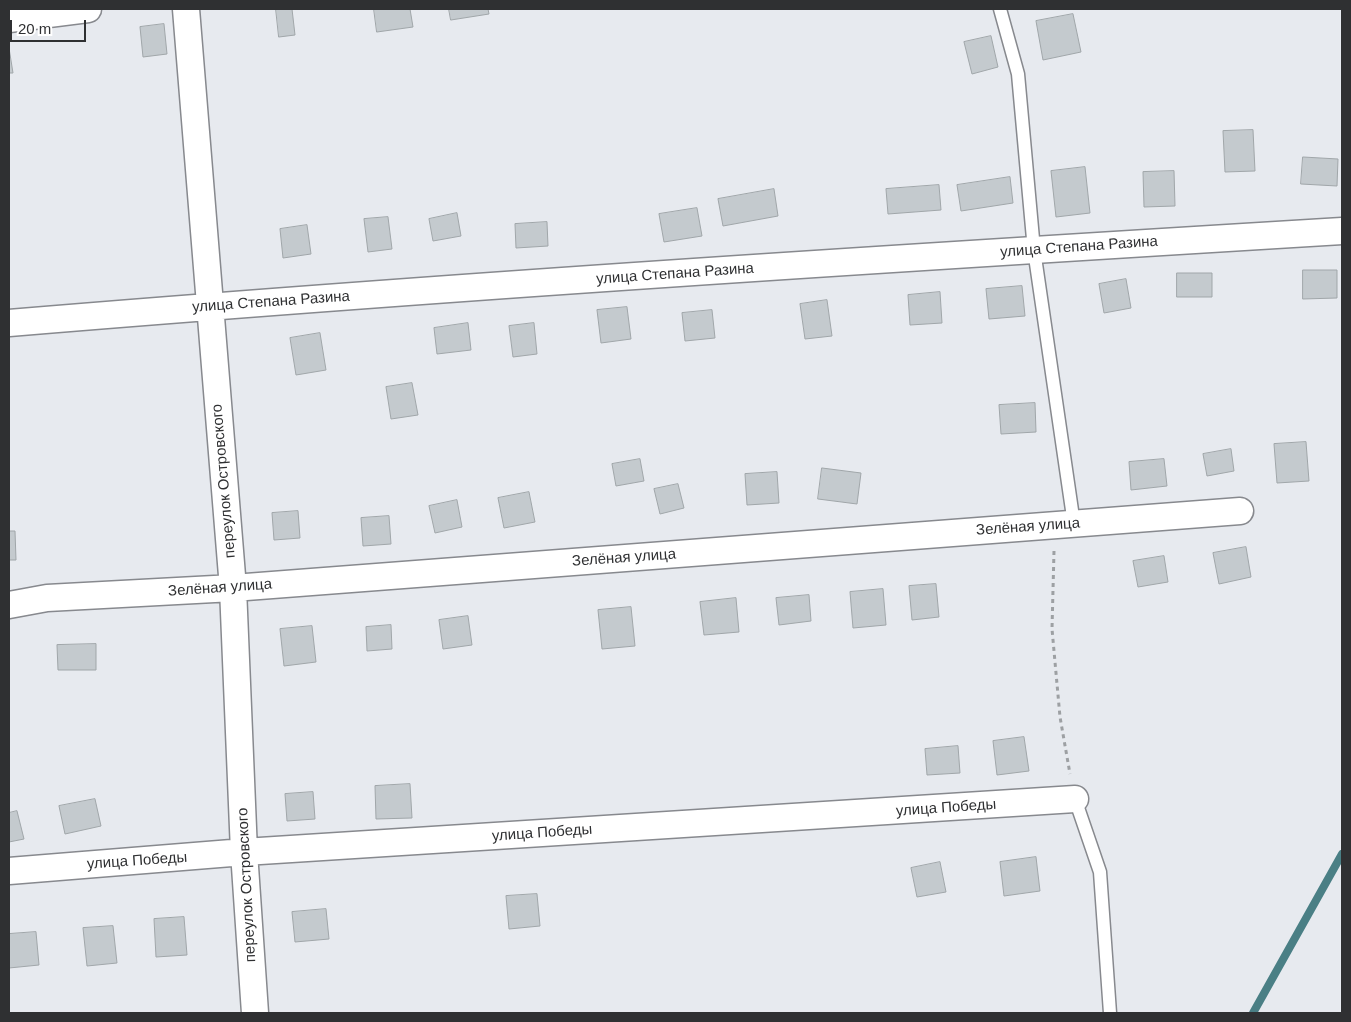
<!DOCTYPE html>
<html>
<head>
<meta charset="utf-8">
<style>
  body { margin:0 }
  #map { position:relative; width:1351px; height:1022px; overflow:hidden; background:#e7eaef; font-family:Helvetica,sans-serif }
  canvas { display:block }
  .frame { position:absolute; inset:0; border:10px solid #2f3032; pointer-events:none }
  .scale { position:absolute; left:10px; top:20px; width:76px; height:22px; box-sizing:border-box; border:2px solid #2f3032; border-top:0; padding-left:6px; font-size:15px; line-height:18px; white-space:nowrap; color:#2f3032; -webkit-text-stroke:4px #fff; paint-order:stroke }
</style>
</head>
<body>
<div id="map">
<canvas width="1351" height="1022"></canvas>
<div class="frame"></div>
<div class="scale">20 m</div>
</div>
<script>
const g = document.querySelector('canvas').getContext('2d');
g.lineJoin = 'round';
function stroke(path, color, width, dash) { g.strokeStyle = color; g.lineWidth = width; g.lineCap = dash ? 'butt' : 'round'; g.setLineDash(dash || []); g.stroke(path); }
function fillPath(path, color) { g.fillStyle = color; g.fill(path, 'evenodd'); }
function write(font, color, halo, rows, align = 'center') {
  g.font = font + ' Helvetica,sans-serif'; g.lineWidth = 4; g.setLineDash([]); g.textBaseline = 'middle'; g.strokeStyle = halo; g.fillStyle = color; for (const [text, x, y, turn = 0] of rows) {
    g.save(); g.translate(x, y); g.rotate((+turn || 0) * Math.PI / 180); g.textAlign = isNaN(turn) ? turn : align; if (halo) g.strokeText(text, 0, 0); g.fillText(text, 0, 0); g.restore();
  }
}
stroke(new Path2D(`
  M1253,1013l89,-159`), '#4a7f85', 8);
const building = new Path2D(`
  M276,9h16l3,26 -16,2z
  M374,9h36l3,18 -36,5z
  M449,9h39l1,5 -38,6z
  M1073,14l8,38 -38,8 -7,-39z
  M164,24l3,30 -24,3 -3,-30z
  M991,36l7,31 -26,7 -8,-32z
  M9,48l4,25h-4z
  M1253,130l2,41 -30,1 -2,-41z
  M1303,157l35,2 -1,27 -36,-2z
  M1085,167l5,46 -34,4 -5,-46z
  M1174,171l1,35 -31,1 -1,-35z
  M1010,177l3,26 -52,8 -4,-26z
  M939,185l2,25 -53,4 -2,-25z
  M774,189l4,27 -55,10 -5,-27z
  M697,208l5,28 -38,6 -5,-28z
  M457,213l4,23 -28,5 -4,-22z
  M388,217l4,32 -24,3 -4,-33z
  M547,222l1,24 -32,2 -1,-24z
  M307,225l4,29 -28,4 -3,-29z
  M1303,270h34v28l-34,1z
  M1177,273h35v24h-35z
  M1126,279l5,29 -27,5 -5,-29z
  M1022,286l3,30 -36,3 -3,-30z
  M940,292l2,31 -32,2 -2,-30z
  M827,300l5,36 -27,3 -5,-35z
  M627,307l4,32 -30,4 -4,-33z
  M712,310l3,28 -30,3 -3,-28z
  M468,323l3,27 -34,4 -3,-26z
  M534,323l3,31 -24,3 -4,-31z
  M320,333l6,37 -30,5 -6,-37z
  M412,383l6,32 -27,4 -5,-32z
  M1035,403l1,29 -35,2 -2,-29z
  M1306,442l3,39 -32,2 -3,-39z
  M1231,449l3,22 -27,5 -4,-22z
  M640,459l4,22 -28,5 -4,-22z
  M1164,459l3,27 -36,4 -2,-28z
  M822,468l39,5 -4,31 -39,-5z
  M777,472l2,31 -32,2 -2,-31z
  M678,484l6,24 -24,6 -6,-25z
  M529,492l6,30 -31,6 -6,-30z
  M457,500l5,27 -27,6 -6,-27z
  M298,511l2,27 -26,2 -2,-27z
  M389,516l2,28 -28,2 -2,-28z
  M9,531h6l1,29h-7z
  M1246,547l5,30 -32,7 -6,-31z
  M1164,556l4,26 -30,5 -5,-26z
  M936,584l3,33 -27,3 -3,-34z
  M883,589l3,36 -33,3 -3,-36z
  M809,595l2,26 -32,4 -3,-27z
  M736,598l3,34 -35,3 -4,-33z
  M631,607l4,39 -33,3 -4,-39z
  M468,616l4,29 -29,4 -4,-29z
  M391,625l1,24 -25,2 -1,-24z
  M312,626l4,36 -32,4 -4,-37z
  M96,644v26h-38l-1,-25z
  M1024,737l5,34 -32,4 -4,-34z
  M958,746l2,27 -33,2 -2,-26z
  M410,784l2,34 -36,1 -1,-33z
  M313,792l2,27 -28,2 -2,-27z
  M95,799l6,27 -36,8 -6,-28z
  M17,811l7,28 -15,3v-29z
  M1036,857l4,34 -36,5 -4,-34z
  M940,862l6,30 -29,5 -6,-29z
  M537,894l3,32 -31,3 -3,-33z
  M326,909l3,30 -34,3 -3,-30z
  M184,917l3,38 -31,2 -2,-38z
  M113,926l4,37 -30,3 -4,-38z
  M36,932l3,33 -30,3v-34z`);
fillPath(building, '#c4cace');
stroke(building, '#a0a6a9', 1);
const lane = new Path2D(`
  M1000,9l18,65 16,176 40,274
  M1075,799l25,73 10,141`);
const street = new Path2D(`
  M186,9l47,579 11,264 11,161
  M9,19l79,-10
  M9,323c444,-37 889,-65 1333,-92
  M9,605l38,-7 186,-10 1007,-77
  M9,871l235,-19 831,-53`);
stroke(lane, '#87898e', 15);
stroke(street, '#87898e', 29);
stroke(new Path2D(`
  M1054,551l-2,78 8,88 10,57`), '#9da0a3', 3, [4, 4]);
stroke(lane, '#fff', 12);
stroke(street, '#fff', 26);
write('15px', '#2f3032', '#fff', [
  ["улица Степана Разина",1079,247,-4],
  ["улица Степана Разина",675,274,-4],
  ["улица Степана Разина",271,302,-4],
  ["переулок Островского",224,481,-95],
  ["Зелёная улица",1028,527,-4],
  ["Зелёная улица",624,558,-4],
  ["Зелёная улица",220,588,-4],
  ["улица Победы",946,808,-4],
  ["улица Победы",542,833,-4],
  ["улица Победы",137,861,-4],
  ["переулок Островского",247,885,-93]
]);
</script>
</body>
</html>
